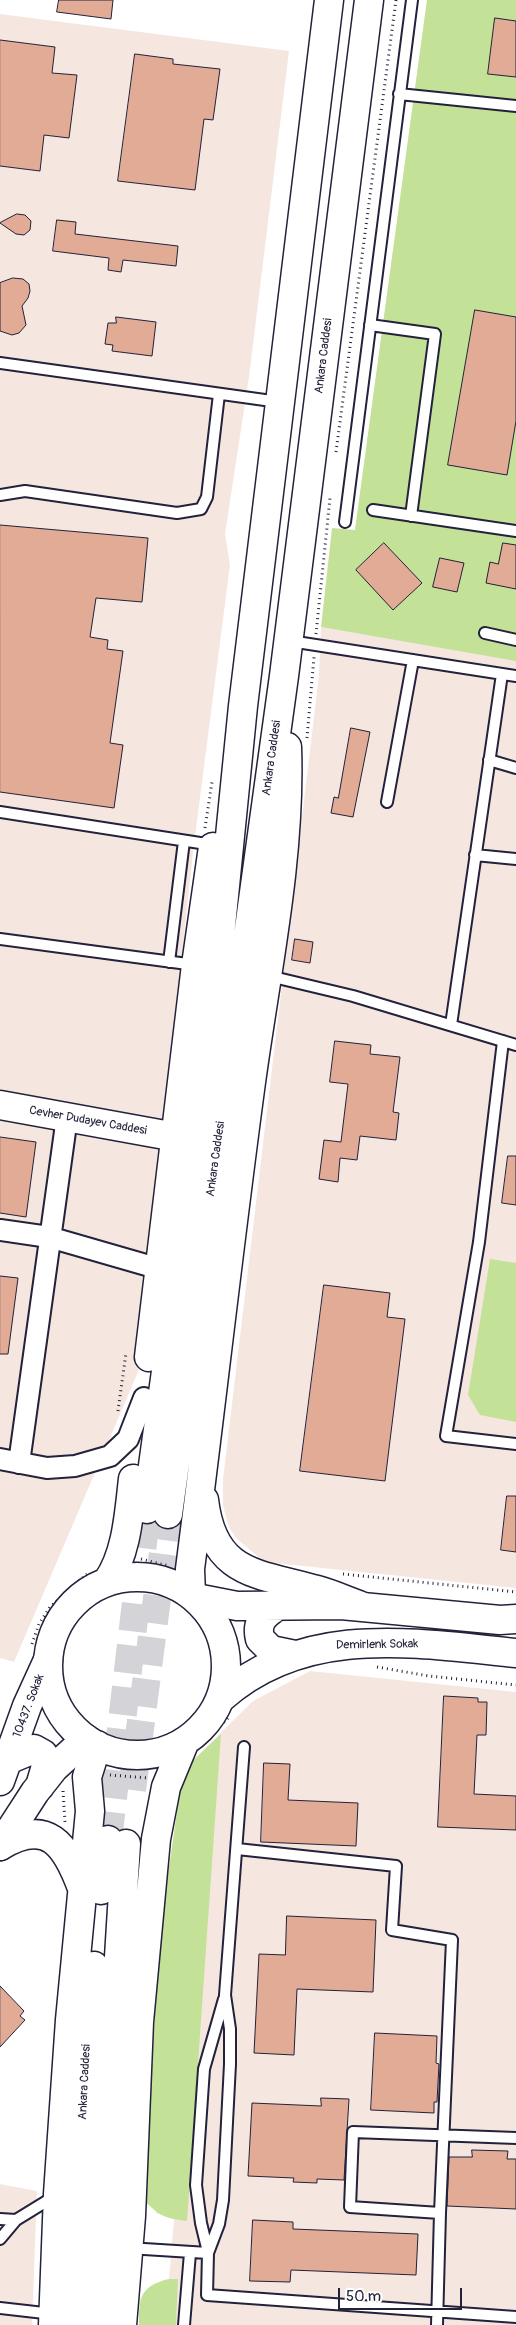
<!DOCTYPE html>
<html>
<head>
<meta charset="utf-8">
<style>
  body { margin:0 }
  #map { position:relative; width:516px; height:2325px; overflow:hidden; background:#fff; font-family:Pangolin,sans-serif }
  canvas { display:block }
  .scale { position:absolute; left:338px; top:2288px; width:124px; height:22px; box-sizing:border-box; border:2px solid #22223b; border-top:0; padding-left:6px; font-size:15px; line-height:18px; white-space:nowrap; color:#22223b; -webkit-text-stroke:4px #fff; paint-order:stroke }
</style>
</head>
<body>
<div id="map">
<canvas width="516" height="2325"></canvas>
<div class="scale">50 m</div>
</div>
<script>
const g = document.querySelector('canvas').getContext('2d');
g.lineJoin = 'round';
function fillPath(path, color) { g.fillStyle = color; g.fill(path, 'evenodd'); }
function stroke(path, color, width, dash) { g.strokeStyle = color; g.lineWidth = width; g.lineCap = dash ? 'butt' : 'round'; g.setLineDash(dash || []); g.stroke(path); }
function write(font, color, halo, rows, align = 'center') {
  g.font = font + ' Pangolin,sans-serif'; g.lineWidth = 4.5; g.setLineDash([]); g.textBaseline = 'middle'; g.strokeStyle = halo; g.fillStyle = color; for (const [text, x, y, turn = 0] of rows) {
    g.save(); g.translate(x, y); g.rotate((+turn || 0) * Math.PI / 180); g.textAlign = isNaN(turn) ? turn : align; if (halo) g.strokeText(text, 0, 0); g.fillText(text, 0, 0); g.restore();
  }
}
fillPath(new Path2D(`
  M427,0h89v1588l-252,-26 -28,-24 -7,-11 -6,-21v-27l96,-804 2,-48 143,24 -109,-121z
  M0,14l289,37 -40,326 -24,157 5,31 -37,287 -55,520 -124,290 -14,-4z
  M310,1671l206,21v633h-377l1,-26 4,-7 17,-11 8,-2 5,-60 -18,-6 27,-443 70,-69z
  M0,2184l37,7 -5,134h-32z`), '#f6e6e0');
fillPath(new Path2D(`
  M427,0h89v661l-195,-34 11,-99 23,2z
  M490,1259l26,4v159l-36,-7 -12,-20z
  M221,1734l-34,487c-23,-3 -28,-5 -44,-22l18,-276 22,-153z
  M169,2279h9l-2,46h-37c0,-27 1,-39 30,-46z`), '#c4e198');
const building = new Path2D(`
  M59,0h54l-2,19 -54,-7z
  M495,18l21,3v56l-28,-3z
  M0,40l55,7 -3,26 25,2 -8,63 -25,-3 -4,36 -40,-5z
  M135,54l38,5v5l47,5 -7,51 -9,-1 -9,71 -77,-9z
  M17,214l8,1 6,6 -1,9 -6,5 -8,-1 -16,-11z
  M57,220l19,2 -1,12 103,12 -2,20 -53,-6 -2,12 -13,-2 1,-12 -56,-7z
  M13,278l10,1 6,5 1,7 -2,7 -6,8 4,19 -7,8 -7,2 -12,-4v-48z
  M475,310l41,7v104l-9,54 -59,-10z
  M116,317l40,5 -4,34 -40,-5 1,-6 -8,-1 3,-21h8z
  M0,525l148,13 -6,64 -46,-4 -6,39 18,3 -1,9 16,2 -13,92 13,2 -9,63 -114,-16z
  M384,543l38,40 -29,27 -37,-40z
  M503,543l13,2v44l-30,-6 4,-21 8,2z
  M440,558l24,5 -7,29 -24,-5z
  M351,728l19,4 -17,85 -22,-4 3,-16 4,1z
  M295,939l18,3 -3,21 -18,-3z
  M335,1041l36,4 -1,9 30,3 -7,55 6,1 -3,27 -36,-4 -3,24 -17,-2 -2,24 -19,-3 5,-39 17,2 7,-58 -18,-2z
  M0,1137l36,5 -10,75 -26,-4z
  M508,1156h8v49l-14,-2z
  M0,1276l18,2 -10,76h-8z
  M324,1285l66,8 -3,24 18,2 -20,162 -85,-10z
  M507,1496h9v56l-15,-2z
  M444,1696l34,2v4h9l-1,33h-9l-3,59 42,2v34l-78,-3z
  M264,1763l26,1 -2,36 70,3 -2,43 -95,-4z
  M287,1916l89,4 -3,72 -76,-3 -3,66 -40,-2 5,-99 26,1z
  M0,1986l24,25 -4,5 5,4 -25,27z
  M375,2033l62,3 -1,27 3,1 -2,38h-3v11l-63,-3z
  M321,2098l28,1 -5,81 -27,-1v4l-24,-1 1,-4 -46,-2 4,-73 69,3z
  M472,2150l36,1 -1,8h9v50l-69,-3 2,-49h23z
  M253,2220l40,2v7l125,5 -2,41 -125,-5 -1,12 -40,-1z`);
fillPath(building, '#e1ab96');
stroke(building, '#22223b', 1);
stroke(new Path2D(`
  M132,1790l36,-276
  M108,1840l39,-331`), '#d3d3d8', 28, [28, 14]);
const lane = new Path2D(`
  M399,94l117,12
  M370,325l65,9 -24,182
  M0,363l279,39
  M0,495l25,-4 152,22 24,-4 6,-12 12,-103
  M373,510l143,21
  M345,522l67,-522
  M485,633l31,7
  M290,641l226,35
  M489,760l27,8
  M387,802l26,-142
  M0,812l213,33
  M475,855l41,4
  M0,939l195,26
  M169,962l15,-121
  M269,976l84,20 163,49
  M451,1025l51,-351
  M503,1041l-24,201 -33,194 70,8
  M237,1849l159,17 -4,64 60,10 -12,273 -3,112
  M440,2213l-90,-6 3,-75 163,6
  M0,2219l16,1
  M0,2239l16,-19 39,-24
  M128,2248l80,5 -1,42 309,22
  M208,2252l-7,-29 -5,-38 8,-116 20,-70
  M208,2253l11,-29 4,-24 7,-136v-35l-5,-34 19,-248
  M0,2308l53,6
  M184,2325l6,-72`);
const street = new Path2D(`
  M0,1230l49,7 111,32
  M0,1459l47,9 28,-2 35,-10 18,-17 16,-41
  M19,1463l48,-346`);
const secondary = new Path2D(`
  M0,1105l176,32
  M196,1598l41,8 104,-1 159,15 16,-1
  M276,1607c-13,8 -20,16 -16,32l11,11 24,5
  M221,1698c84,-75 193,-55 295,-45
  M10,1759l24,-10 9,5 3,12 -6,20
  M0,1781l27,-75 21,-46
  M0,1846l35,-54 19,-24 32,-29`);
const primary = new Path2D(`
  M149,1357l47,-392 17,-118
  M204,1500c9,76 54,73 113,90 15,4 30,11 44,16
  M147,1509l32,-232 39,-321 25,-250 86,-706
  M168,1514l116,-838 85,-676
  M48 1666a89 89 0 1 1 178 0a89 89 0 1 1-178 0Z
  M107,1582c20,-28 22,-69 26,-103
  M191,1594l-1,-25c21,-162 39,-325 61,-487 15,-110 40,-224 36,-335
  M0,1846c48,-29 66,-1 82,42
  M101,1890l7,-50
  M53,2325l5,-131 12,-174 20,-209 -3,-34 10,-32
  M78,2325l6,-242 10,-117
  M100,2325l1,-77 25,-404
  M122,2325l9,-109 8,-194 17,-183 10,-52 19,-46`);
stroke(lane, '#22223b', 14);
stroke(street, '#22223b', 24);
stroke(secondary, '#22223b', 31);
stroke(primary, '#22223b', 31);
stroke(new Path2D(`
  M336,452l60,-452
  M316,634l14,-136
  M307,738l7,-81
  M205,828l7,-46
  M118,1411l8,-58
  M141,1559l28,7
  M343,1574l173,18
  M32,1644l7,-20 11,-17 37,-33
  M377,1667l52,9 87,9
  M206,1740l22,-22
  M110,1775l38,3
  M63,1791l2,31`), '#22223b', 3, [1, 4]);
stroke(lane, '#fff', 10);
stroke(street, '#fff', 20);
stroke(secondary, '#fff', 28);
stroke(primary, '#fff', 28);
write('12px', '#22223b', '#fff', [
  ["Ankara Caddesi",324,356,-83],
  ["Ankara Caddesi",272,758,-82],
  ["Cevher Dudayev Caddesi",88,1121,10],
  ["Ankara Caddesi",216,1159,-82],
  ["Demirlenk Sokak",377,1645,-1],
  ["10437. Sokak",29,1706,-69],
  ["Ankara Caddesi",85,2082,-87]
]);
</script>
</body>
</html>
